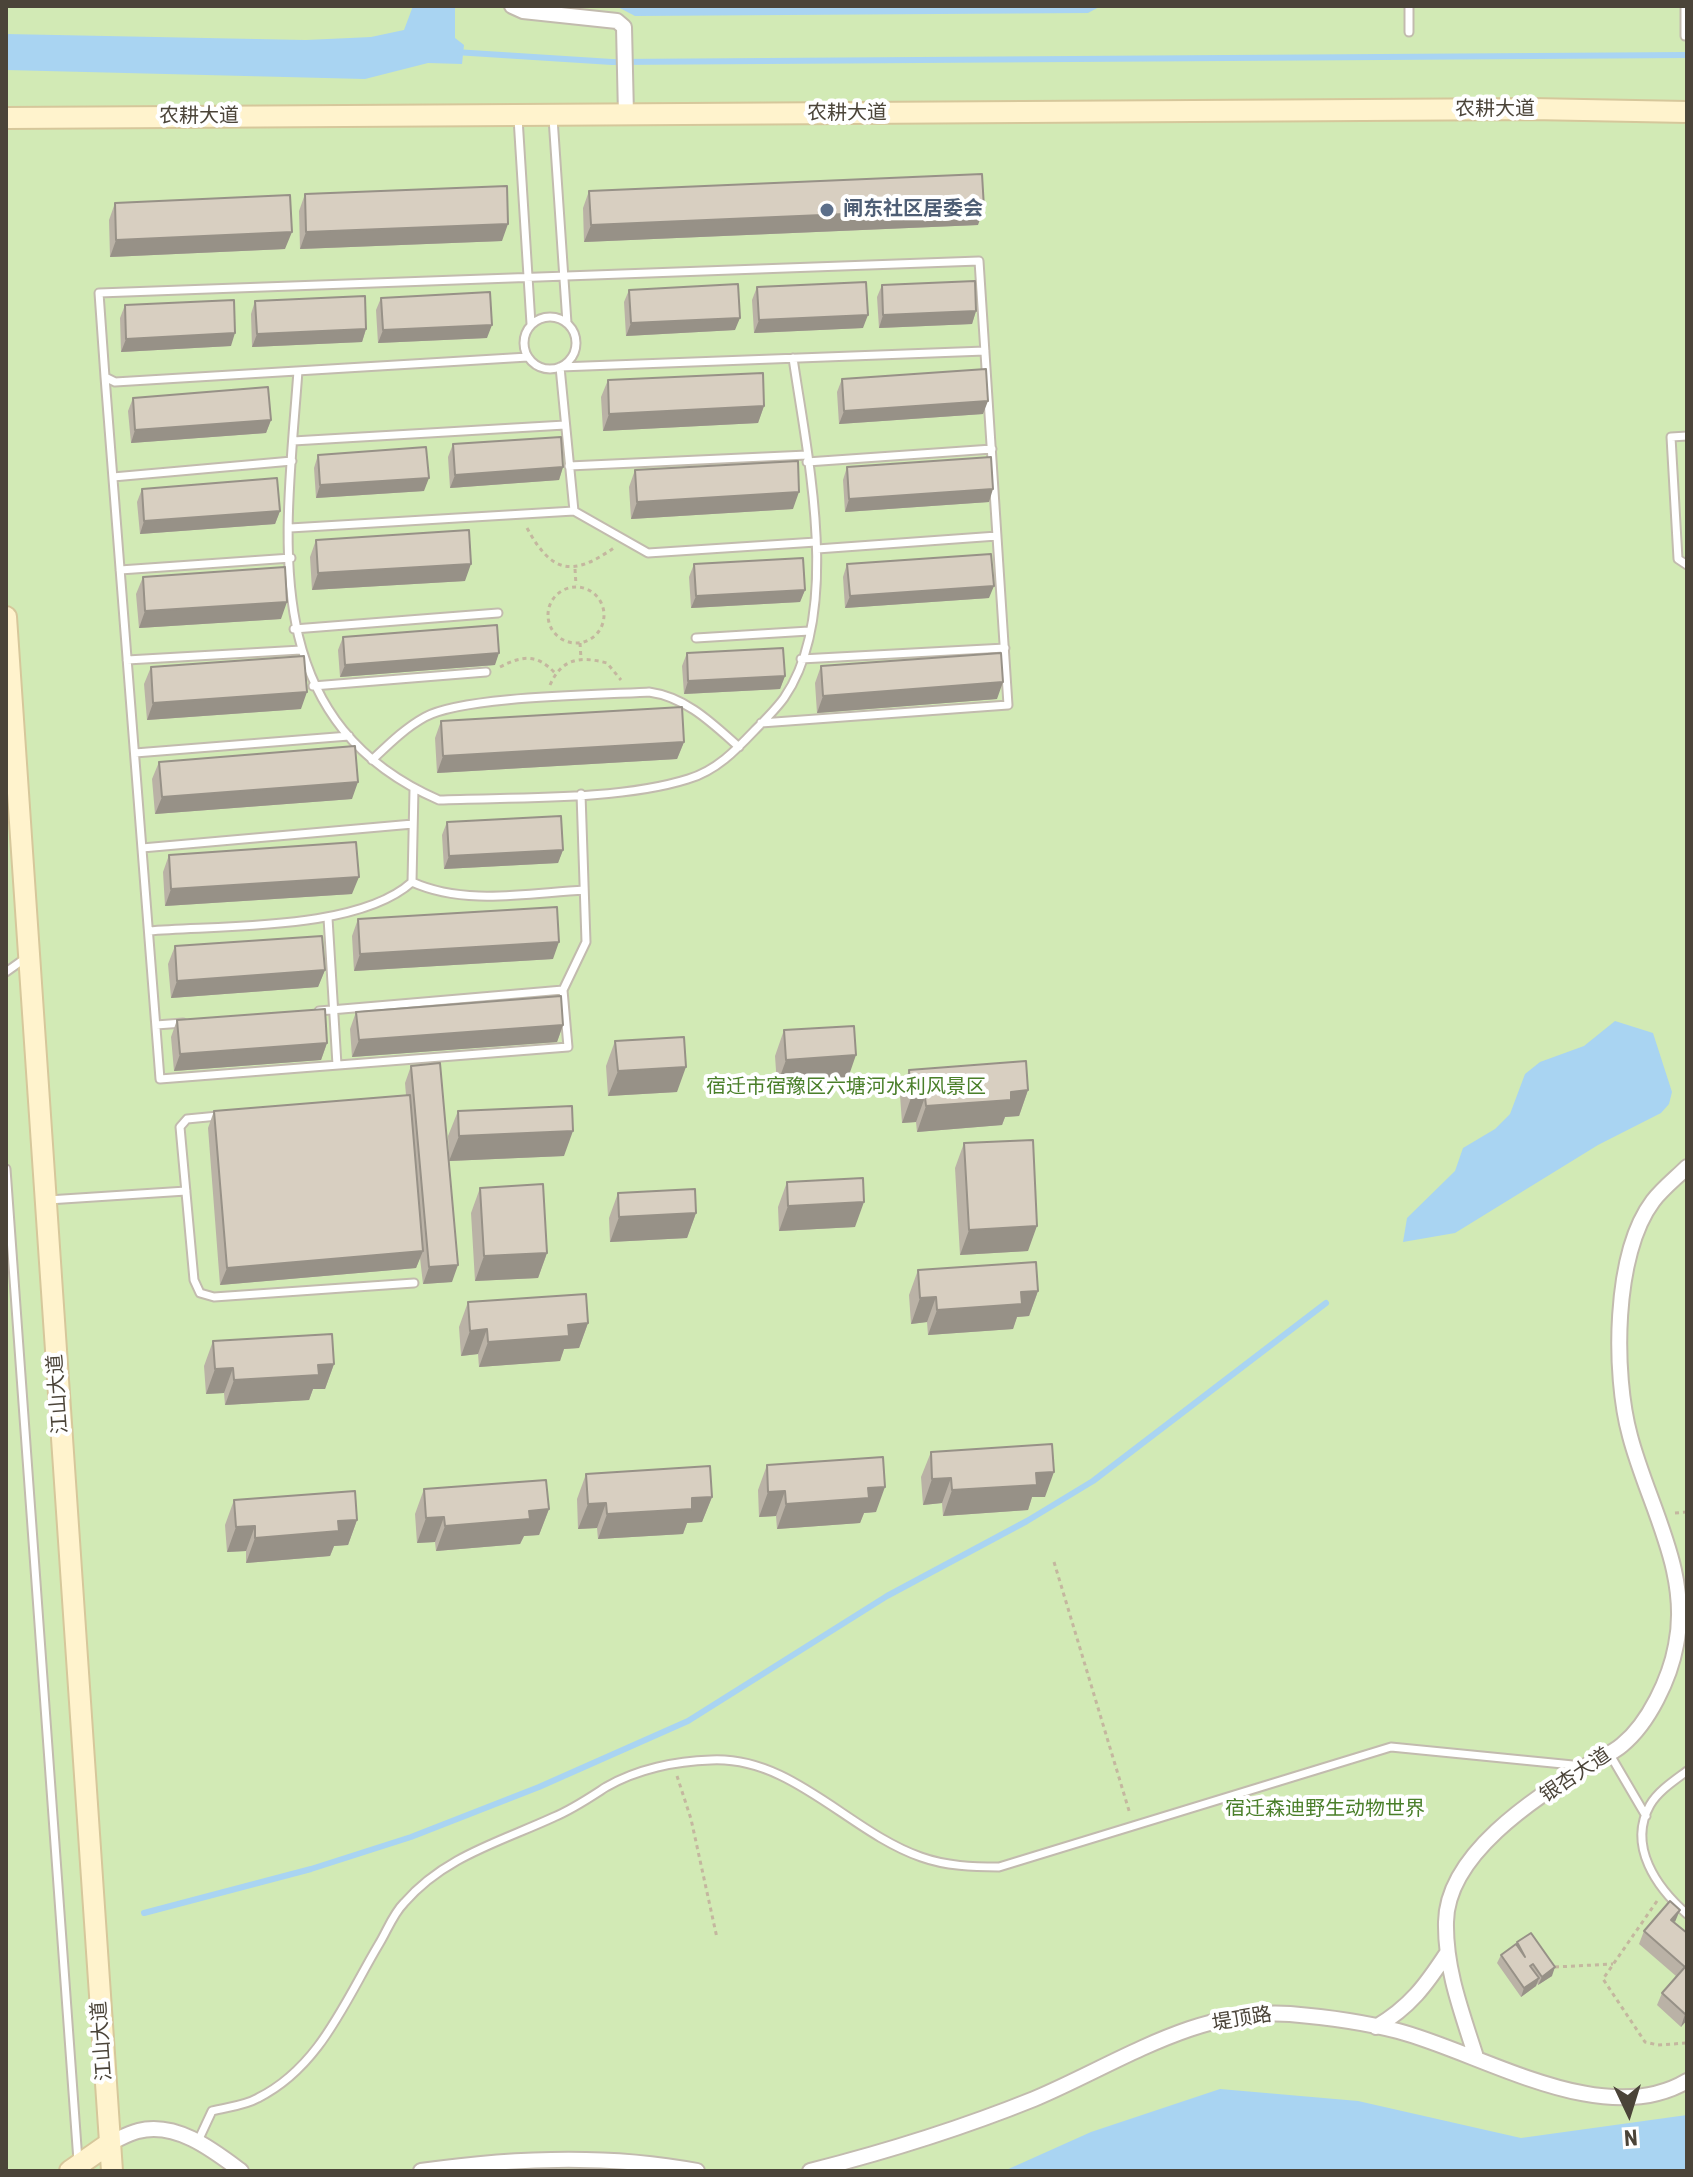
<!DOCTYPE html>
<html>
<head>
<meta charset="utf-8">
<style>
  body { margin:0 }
  #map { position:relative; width:1693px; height:2177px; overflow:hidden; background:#f6f3ec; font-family:"Roboto Condensed",sans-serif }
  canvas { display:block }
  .frame { position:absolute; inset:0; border:8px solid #4b4439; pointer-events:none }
  .north { position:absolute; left:1589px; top:2073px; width:80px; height:80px; -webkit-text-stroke:6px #fff; paint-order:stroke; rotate:176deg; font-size:22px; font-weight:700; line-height:32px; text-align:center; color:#4b4439 }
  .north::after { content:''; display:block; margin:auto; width:28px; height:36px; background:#4b4439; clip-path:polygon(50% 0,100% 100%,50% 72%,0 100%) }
</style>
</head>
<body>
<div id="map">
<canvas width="1693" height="2177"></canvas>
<div class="frame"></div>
<div class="north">N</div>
</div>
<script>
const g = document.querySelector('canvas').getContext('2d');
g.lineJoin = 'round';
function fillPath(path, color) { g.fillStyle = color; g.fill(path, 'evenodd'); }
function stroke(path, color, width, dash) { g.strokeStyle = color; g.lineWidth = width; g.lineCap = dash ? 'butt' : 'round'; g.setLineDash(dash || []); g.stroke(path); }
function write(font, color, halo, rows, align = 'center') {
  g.font = font + ' "Roboto Condensed","Noto Sans SC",sans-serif'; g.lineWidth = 8; g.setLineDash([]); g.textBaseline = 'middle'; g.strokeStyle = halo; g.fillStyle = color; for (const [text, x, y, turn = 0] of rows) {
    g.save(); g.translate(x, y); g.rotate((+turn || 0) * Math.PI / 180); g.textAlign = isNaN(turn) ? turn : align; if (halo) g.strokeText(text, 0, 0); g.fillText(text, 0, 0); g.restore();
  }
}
fillPath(new Path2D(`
  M6,6h1681v2165h-1681z`), '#d2eab5');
fillPath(new Path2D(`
  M413,6h42v32l9,7 -2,19 -34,-1 -63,16 -359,-9v-36l300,6 65,-3 33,-7z
  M616,6h485l-13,7 -453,3z
  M1615,1021l38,12 19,59 -3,12 -8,9 -63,32 -143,88 -52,9 4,-24 48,-47 8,-23 32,-19 15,-15 15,-40 15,-12 44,-16z
  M1220,2089l138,12 163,37 166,-23v56h-683l87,-39z`), '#a9d4f2');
stroke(new Path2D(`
  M455,52l157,10 1075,-7
  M144,1913l167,-44 100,-32 128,-50 149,-66 199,-125 140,-75 66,-40 233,-178`), '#a9d4f2', 6);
const lane = new Path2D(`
  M1685,6v30
  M1409,32v-26
  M518,118l13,206
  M553,118l14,205
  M524 343a26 26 0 1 1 52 0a26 26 0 1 1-52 0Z
  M528,357l-413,25 -10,-5 -6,-84 880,-32 29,444 -247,18
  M298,371c-12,166 -44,348 141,429 74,-3 179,1 249,-21 28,-8 48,-29 67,-49 10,-10 21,-21 29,-32 59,-85 23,-243 9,-340
  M105,377l55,702 408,-32 -5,-57 23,-48 -5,-148
  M1687,436l-16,1 7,122 9,6
  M293,441l272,-16
  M807,462l185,-13
  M569,466l238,-11
  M113,477l179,-16
  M574,511l-14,-144 425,-16
  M290,528l284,-17 74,42 168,-11
  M817,549l180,-13
  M120,570l171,-12
  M294,629l204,-16
  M696,638l113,-7
  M801,659l204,-11
  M127,660l174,-10
  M313,686l173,-14
  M135,753l214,-17
  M372,760c17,-16 33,-32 53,-43 39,-21 174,-22 224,-25 37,5 63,31 90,55
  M142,848l271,-24
  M412,882c53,24 116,11 172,8
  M328,918l9,147
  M149,931c72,-6 209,0 263,-49l2,-93
  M6,972l21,-15
  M319,1011l244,-21
  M156,1025l27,-2
  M218,1116l-31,3 -7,8 14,153 6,13 14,4 200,-14
  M6,1169l72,992
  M48,1200l138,-9
  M1609,1753l37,63
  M1687,1771c-12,9 -29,20 -37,34 -23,41 7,83 37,109
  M198,2141l14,-30c15,-4 32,-5 46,-13 62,-31 87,-97 121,-154 8,-13 14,-30 25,-41 41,-47 96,-61 150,-86 19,-8 35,-19 52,-30 31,-18 70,-26 105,-27 81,-4 138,72 210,97 25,9 52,10 78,10l392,-120 192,19`);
const street = new Path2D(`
  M512,6l11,5 94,10 7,6 2,88
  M1376,2027c34,-20 50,-42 71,-74
  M1476,2057c-14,-44 -31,-88 -30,-135 1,-68 88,-123 140,-156 11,-7 26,-12 36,-21 27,-22 48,-67 54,-100 15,-73 -28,-140 -46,-209 -17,-62 -17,-182 23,-235 9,-12 23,-23 34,-34
  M110,2143c9,-4 19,-10 28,-12 38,-10 75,19 103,40
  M421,2171c90,-13 187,-17 276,0
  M810,2171c75,-19 152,-43 224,-72 81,-34 164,-92 256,-85 36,3 73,8 108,17 84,22 205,100 289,50`);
const secondary = new Path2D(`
  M6,118l1526,-9 155,3
  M6,617l106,1554
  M70,2171l40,-28`);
stroke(lane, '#c2bbae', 11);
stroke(street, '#c2bbae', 18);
stroke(secondary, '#d6c79b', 24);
stroke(new Path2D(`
  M527,528c25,46 46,49 88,19
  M575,569l1,16
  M548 615a28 28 0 1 1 56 0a28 28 0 1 1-56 0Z
  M580,643l1,16
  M500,667c23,-12 37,-13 55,6
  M550,685c12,-27 30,-29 57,-22l14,17
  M1675,1513l12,-1
  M1054,1562l76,252
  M677,1776l14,43 26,119
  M1657,1901l-54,78 42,63 13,3 29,-2
  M1555,1967l58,-3`), '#c4b79f', 3, [4, 4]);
stroke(lane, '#fff', 7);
stroke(street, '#fff', 14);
stroke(secondary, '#fff3cd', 20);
fillPath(new Path2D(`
  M589,191l389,34 -394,17 -1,-34z
  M305,194l197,47 -202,8 -1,-38z
  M115,203l170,46 -175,8 -1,-37z
  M882,285l94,26 -4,13 -93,4 -2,-31z
  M757,287l106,41 -109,5 -2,-33z
  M629,290l106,40 -109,6 -2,-34z
  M381,298l106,40 -109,5 -2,-33z
  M255,301l111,28 -4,13 -110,5 -1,-33z
  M125,305l106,41 -110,6 -1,-34z
  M842,379l141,35 -144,10 -2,-32z
  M608,380l156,26 -6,17 -155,8 -2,-34z
  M133,398l138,22 -5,13 -135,10 -3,-32z
  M453,444l110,23 -4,13 -109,8 -2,-31z
  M318,455l106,36 -108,7 -2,-30z
  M847,467l142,35 -144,10 -2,-32z
  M635,470l158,39 -162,10 -2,-32z
  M142,489l138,22 -5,13 -135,10 -3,-32z
  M316,540l149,41 -153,9 -2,-33z
  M694,564l111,26 -5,12 -109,6 -2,-31z
  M847,564l142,34 -144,10 -2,-31z
  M143,577l138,42 -142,9 -3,-34z
  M343,637l152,28 -155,12 -2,-27z
  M687,653l98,23 -5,13 -96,5 -2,-28z
  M821,666l176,33 -180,14 -2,-30z
  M151,667l150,42 -154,11 -3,-36z
  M441,721l243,21 -7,17 -240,14 -2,-35z
  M159,762l193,37 -197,15 -3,-35z
  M447,822l116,28 -5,13 -114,6 -2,-34z
  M169,855l183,39 -187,12 -2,-34z
  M358,919l195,40 -199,12 -2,-35z
  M175,946l150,24 -7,17 -147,11 -3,-34z
  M356,1012l207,13 -6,17 -205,15 -2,-28z
  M177,1020l150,23 -6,17 -147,11 -3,-34z
  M784,1030l63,51 -70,4 -2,-29z
  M615,1041l62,51 -69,4 -2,-30z
  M411,1066l41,216 -29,2 -3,-26 -4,10 -196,17 -12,-157 6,-17 192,-16 -1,-12z
  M909,1070l119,20 -9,26 -14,1 -3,8 -85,7 -1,-10 -14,1 -2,-28z
  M458,1111l106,45 -115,5 -1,-25z
  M964,1143l64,108 -68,4 -5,-87z
  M787,1182l68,45 -76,4 -1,-24z
  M480,1188l67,65 -9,25 -63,3 -4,-68z
  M618,1193l78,20 -9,25 -77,4 -1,-24z
  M918,1270l120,21 -9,25 -12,1 -4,12 -85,6 -1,-13 -16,2 -2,-29z
  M468,1302l120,21 -9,25 -15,1 -4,12 -81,6 -1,-13 -17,2 -2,-29z
  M213,1341l121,23 -9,25h-12l-4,11 -84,5 -1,-12 -18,1 -2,-28z
  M931,1452l114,45h-13l-4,13 -85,6 -1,-13 -19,2 -2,-28z
  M767,1465l109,47 -12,1 -4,10 -83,6 -1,-13 -17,1 -1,-27z
  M586,1474l126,23 -10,25 -15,1 -4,11 -85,5 -1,-11 -19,1 -1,-30z
  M424,1489l125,20 -10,26 -15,1 -4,8 -84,7 -1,-9 -18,1 -2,-29z
  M234,1500l123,20 -9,25 -14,1 -4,10 -84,7v-12l-19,1 -2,-27z
  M1675,1923l12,10v87l-6,7 -24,-22 5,-12 14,-17 -37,-32 5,-13z
  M1517,1942l35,34 -14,9 -1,-2 -1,3 -15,11 -24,-34 4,-8 15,-10z`), '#bab2a6');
fillPath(new Path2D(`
  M984,208l-6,17 -394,17 7,-17z
  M508,224l-6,17 -202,8 6,-17z
  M292,232l-7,17 -175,8 6,-17z
  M976,311l-4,13 -93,4 4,-13z
  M868,315l-5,13 -109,5 5,-13z
  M740,318l-5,12 -109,6 5,-13z
  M492,325l-5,13 -109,5 5,-13z
  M366,329l-4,13 -110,5 5,-13z
  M235,333l-4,13 -110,6 5,-13z
  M988,401l-5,13 -144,10 5,-13z
  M764,406l-6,17 -155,8 6,-17z
  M271,420l-5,13 -135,10 4,-13z
  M563,467l-4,13 -109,8 5,-13z
  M429,478l-5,13 -108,7 4,-13z
  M993,489l-4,13 -144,10 4,-13z
  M799,492l-6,17 -162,10 6,-17z
  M280,511l-5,13 -135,10 4,-13z
  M471,564l-6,17 -153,9 6,-17z
  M994,586l-5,12 -144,10 5,-12z
  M805,590l-5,12 -109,6 5,-12z
  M287,602l-6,17 -142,9 6,-17z
  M499,653l-4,12 -155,12 5,-12z
  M785,676l-5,13 -96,5 4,-13z
  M1003,682l-6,17 -180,14 6,-17z
  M307,692l-6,17 -154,11 6,-17z
  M684,742l-7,17 -240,14 6,-17z
  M358,782l-6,17 -197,15 7,-17z
  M563,850l-5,13 -114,6 5,-13z
  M359,877l-7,17 -187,12 6,-17z
  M559,942l-6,17 -199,12 6,-17z
  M325,970l-7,17 -147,11 6,-17z
  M563,1025l-6,17 -205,15 7,-17z
  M327,1043l-6,17 -147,11 6,-17z
  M856,1055l-9,26 -70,4 9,-25z
  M686,1067l-9,25 -69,4 10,-25z
  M1028,1090l-9,26 -14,1 -3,8 -85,7 9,-26 85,-14z
  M925,1097l-9,25 -14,1 9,-25z
  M573,1131l-9,25 -115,5 10,-25z
  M864,1202l-9,25 -76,4 9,-25z
  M696,1213l-9,25 -77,4 9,-25z
  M1037,1226l-9,25 -68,4 9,-25z
  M423,1251l-7,17 -196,17 7,-17z
  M547,1253l-9,25 -63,3 9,-25z
  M458,1265l-6,17 -29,2 6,-17z
  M1038,1291l-9,25 -12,1 -4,12 -85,6 9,-25 84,-18z
  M936,1297l-9,25 -16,2 9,-26z
  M588,1323l-9,25 -15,1 -4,12 -81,6 9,-25 80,-17z
  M487,1329l-9,25 -17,2 9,-25z
  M334,1364l-9,25h-12l-4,11 -84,5 9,-25 84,-15z
  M233,1368l-9,25 -18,1 9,-25z
  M1054,1472l-9,25h-13l-4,13 -85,6 9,-26 84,-17z
  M951,1478l-9,25 -19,2 9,-26z
  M885,1487l-9,25 -12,1 -4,10 -83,6 9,-25 82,-16z
  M785,1491l-9,25 -17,1 9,-25z
  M712,1497l-10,25 -15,1 -4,11 -85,5 9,-25 85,-16z
  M606,1503l-9,25 -19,1 10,-25z
  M549,1509l-10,26 -15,1 -4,8 -84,7 9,-25 84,-15z
  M444,1517l-9,25 -18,1 9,-25z
  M357,1520l-9,25 -14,1 -4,10 -84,7 9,-25 83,-17z
  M255,1526l-9,25 -19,1 9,-25z
  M1680,1910l-5,12 -4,-2z
  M1555,1967l-3,9 -14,9 4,-8z
  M1539,1978l-3,8 -15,11 3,-9z
  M1687,2012v8l-6,7 4,-13z`), '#979187');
const building = new Path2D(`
  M982,174l2,34 -393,17 -2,-34z
  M507,186l1,38 -202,8 -1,-38z
  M290,195l2,37 -176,8 -1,-37z
  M975,281l1,30 -93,4 -1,-30z
  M866,282l2,33 -109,5 -2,-33z
  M738,284l2,34 -109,5 -2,-33z
  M490,292l2,33 -109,5 -2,-32z
  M365,296l1,33 -109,5 -2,-33z
  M234,300l1,33 -109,6 -1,-34z
  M986,369l2,32 -144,10 -2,-32z
  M763,373l1,33 -155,8 -1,-34z
  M268,387l3,33 -136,10 -2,-32z
  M561,437l2,30 -108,8 -2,-31z
  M426,447l3,31 -109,7 -2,-30z
  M991,457l2,32 -144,10 -2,-32z
  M798,461l1,31 -162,10 -2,-32z
  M277,478l3,33 -136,10 -2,-32z
  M469,530l2,34 -153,9 -2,-33z
  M991,554l3,32 -144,10 -3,-32z
  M803,558l2,32 -109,6 -2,-32z
  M285,567l2,35 -142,9 -2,-34z
  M497,625l2,28 -154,12 -2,-28z
  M783,648l2,28 -97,5 -1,-28z
  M1001,653l2,29 -180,14 -2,-30z
  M304,656l3,36 -154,11 -2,-36z
  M682,707l2,35 -241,14 -2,-35z
  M355,746l3,36 -196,15 -3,-35z
  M561,816l2,34 -114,6 -2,-34z
  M356,842l3,35 -188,12 -2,-34z
  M557,907l2,35 -199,12 -2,-35z
  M322,936l3,34 -148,11 -2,-35z
  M561,996l2,29 -204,15 -3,-28z
  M325,1009l2,34 -147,11 -3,-34z
  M854,1026l2,29 -70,5 -2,-30z
  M684,1037l2,30 -68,4 -3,-30z
  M1026,1061l2,29 -17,2v8l-85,6 -1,-9 -14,1 -2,-28z
  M440,1063l18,202 -29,2 -18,-201z
  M410,1095l13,156 -196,17 -13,-157z
  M572,1106l1,25 -114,5 -1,-25z
  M1033,1140l4,86 -68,4 -5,-87z
  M863,1178l1,24 -76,4 -1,-24z
  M543,1184l4,69 -63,3 -4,-68z
  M695,1189l1,24 -77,4 -1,-24z
  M1036,1262l2,29 -17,1 1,12 -85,6 -1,-13 -16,1 -2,-28z
  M586,1294l2,29 -20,2 1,11 -81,6 -1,-13 -17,2 -2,-29z
  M332,1334l2,30 -16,1 1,10 -85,5 -1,-12 -18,1 -2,-28z
  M1052,1444l2,28 -18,1 1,12 -85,5 -1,-12 -19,1 -1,-27z
  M883,1457l2,30 -17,1 1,10 -83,6 -1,-13 -17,1 -1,-27z
  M710,1466l2,31 -20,1v11l-85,5 -1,-11 -18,1 -2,-30z
  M546,1480l3,29 -20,2 1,8 -85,7 -1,-9 -18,1 -2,-29z
  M355,1491l2,29 -19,1 1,10 -84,7v-12l-19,1 -2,-27z
  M1670,1901l10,9 -9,10 16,13v79l-2,2 -23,-21 23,-26 -41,-36z
  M1531,1933l24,34 -13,10 -9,-13 -3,2 9,12 -15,10 -23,-33 15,-11 9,13 -8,-15z`);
fillPath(building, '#d8cfc1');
stroke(building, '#979187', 2);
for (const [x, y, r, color] of [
  [827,210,8,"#5c6f8a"]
]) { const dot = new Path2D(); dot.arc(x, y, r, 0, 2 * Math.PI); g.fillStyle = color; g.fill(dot); stroke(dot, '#fff', 3); }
write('20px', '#4b4439', '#fff', [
  ["农耕大道",1495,110],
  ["农耕大道",847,114],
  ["农耕大道",199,117],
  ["江山大道",59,1394,-94],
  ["银杏大道",1576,1776,-34],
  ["堤顶路",1242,2020,-9],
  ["江山大道",103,2041,-94]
]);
write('bold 20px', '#4e5e75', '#fff', [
  ["闸东社区居委会",843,210]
], 'left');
write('20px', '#4a7f2a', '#fff', [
  ["宿迁市宿豫区六塘河水利风景区",846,1088],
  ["宿迁森迪野生动物世界",1325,1810]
]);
</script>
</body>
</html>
